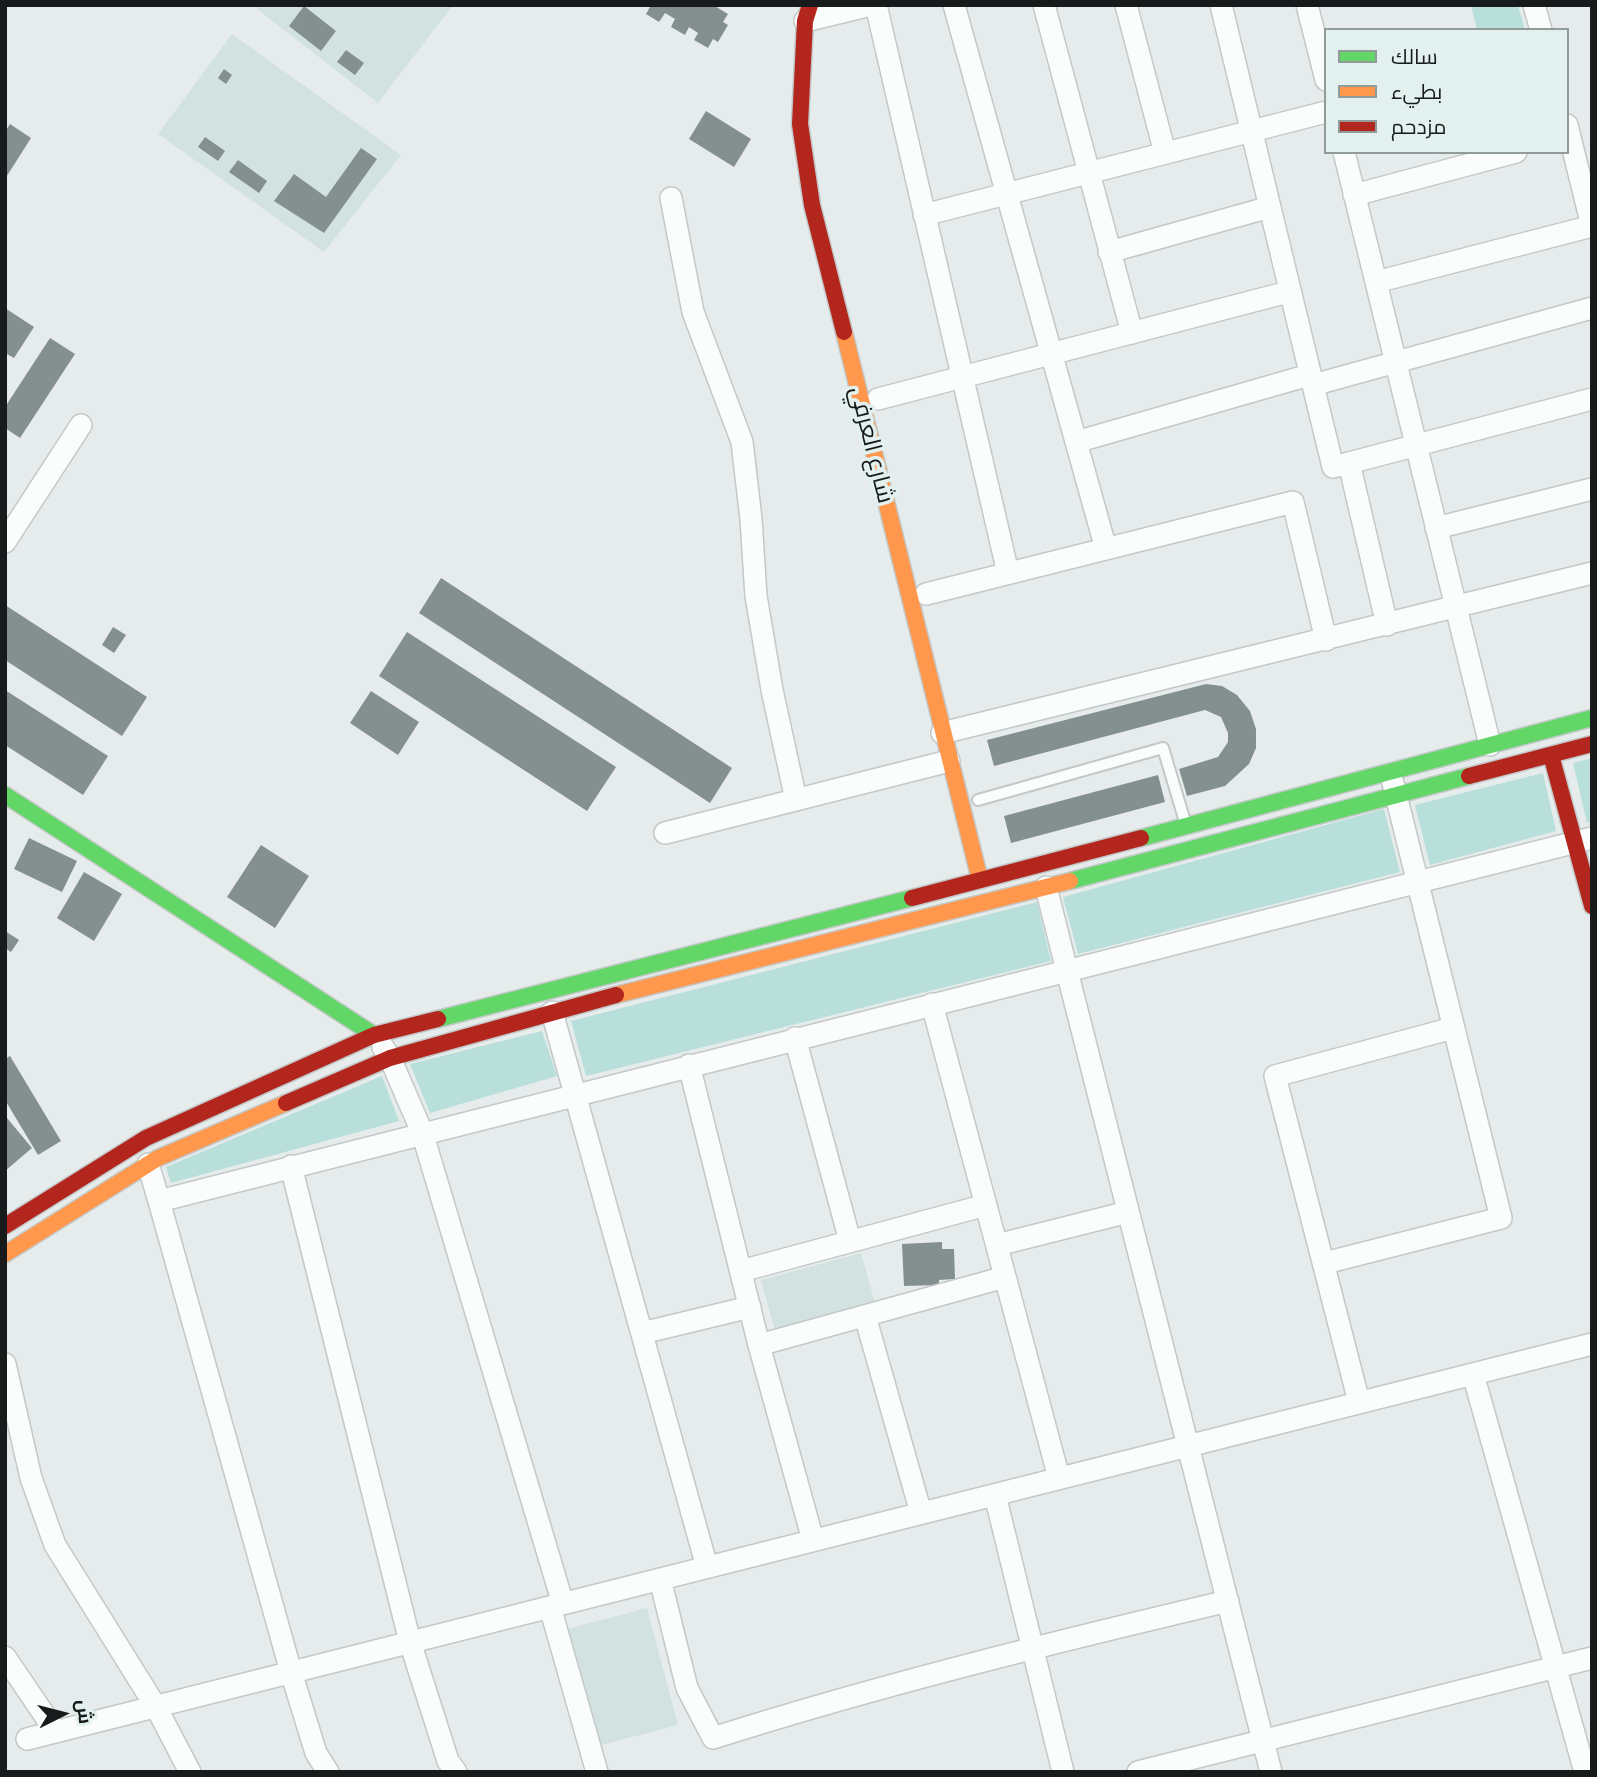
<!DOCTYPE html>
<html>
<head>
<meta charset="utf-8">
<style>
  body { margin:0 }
  #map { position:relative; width:1597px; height:1777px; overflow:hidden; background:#e6ecec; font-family:"Space Grotesk",Cairo,sans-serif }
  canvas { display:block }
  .frame { position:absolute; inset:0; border:7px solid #171b1b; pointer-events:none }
  .legend { position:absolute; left:1324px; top:28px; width:245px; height:126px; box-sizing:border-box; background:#e2f0ee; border:2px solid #919b9a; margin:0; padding:9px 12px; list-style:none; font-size:21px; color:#171b1b }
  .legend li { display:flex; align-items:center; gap:14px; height:35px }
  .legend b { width:35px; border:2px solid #919b9a }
  .north { position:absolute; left:28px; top:1679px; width:70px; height:70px; -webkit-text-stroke:5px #e2f0ee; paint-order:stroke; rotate:84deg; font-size:19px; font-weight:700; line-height:28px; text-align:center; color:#171b1b }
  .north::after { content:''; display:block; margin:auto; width:24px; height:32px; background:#171b1b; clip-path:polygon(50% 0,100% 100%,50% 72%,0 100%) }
</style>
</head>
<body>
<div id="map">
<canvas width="1597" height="1777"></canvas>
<div class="frame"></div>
<ul class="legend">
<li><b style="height:9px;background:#63d668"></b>سالك</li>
<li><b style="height:9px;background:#ff974d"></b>بطيء</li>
<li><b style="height:9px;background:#b3261e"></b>مزدحم</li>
</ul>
<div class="north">ش</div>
</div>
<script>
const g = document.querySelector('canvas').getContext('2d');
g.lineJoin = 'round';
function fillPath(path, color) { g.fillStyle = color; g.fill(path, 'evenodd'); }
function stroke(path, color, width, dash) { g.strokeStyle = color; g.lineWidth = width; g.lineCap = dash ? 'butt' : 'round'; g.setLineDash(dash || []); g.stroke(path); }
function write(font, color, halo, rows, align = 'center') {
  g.font = font + ' "Space Grotesk",Cairo,sans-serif'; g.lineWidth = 7; g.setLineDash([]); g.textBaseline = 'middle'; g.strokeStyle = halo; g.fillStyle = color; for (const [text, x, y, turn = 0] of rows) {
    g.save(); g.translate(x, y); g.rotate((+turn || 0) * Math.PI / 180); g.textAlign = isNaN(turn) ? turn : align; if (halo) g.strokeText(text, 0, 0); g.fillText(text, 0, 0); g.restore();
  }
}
fillPath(new Path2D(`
  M260,5h193l-75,98 -121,-94z
  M232,34l169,121 -77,97 -166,-118z
  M861,1253l14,50 -100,28 -14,-51z
  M647,1608l31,117 -80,21 -31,-117z`), '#d2e2e0');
fillPath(new Path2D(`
  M1471,5h47l7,25h-48z
  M1592,758v63l-5,2 -14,-60z
  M1543,773l13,58 -126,34 -15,-60z
  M1384,809l16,63 -322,82 -15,-57z
  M1037,902l14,59 -465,115 -15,-55z
  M542,1031l15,45 -127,37 -20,-49z
  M382,1076l17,45 -228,62 -5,-16z`), '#b9dfda');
fillPath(new Path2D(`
  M651,5h62l15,9 -5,8 5,3 -10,17 -5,-3 -5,9 -14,-8 4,-7 -9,-6 -4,8 -14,-8 4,-8 -10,-6 -6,9 -13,-8z
  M304,6l32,25 -15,20 -32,-25z
  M346,50l18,13 -9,12 -18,-13z
  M224,69l8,6 -6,9 -8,-6z
  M706,111l45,28 -17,28 -45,-28z
  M10,124l21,14 -26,41v-47z
  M205,137l20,14 -7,10 -20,-14z
  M361,148l16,11 -53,74 -50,-32 20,-27 32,23z
  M238,160l29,21 -8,12 -30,-21z
  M5,308l29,19 -20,31 -9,-5z
  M50,338l25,16 -55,84 -15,-10v-21z
  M441,578l291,190 -22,35 -291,-190z
  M5,605l142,92 -25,39 -117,-76z
  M113,627l13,8 -12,18 -12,-8z
  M407,632l209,135 -29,44 -208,-135z
  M1206,684l16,2 15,9 13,16 6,18v19l-7,16 -24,22 -38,10 -8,-27 39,-12 10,-15v-9l-7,-16 -16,-7 -211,56 -7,-26z
  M5,690l103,66 -25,39 -78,-50z
  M371,691l48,31 -21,33 -48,-32z
  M1158,775l7,27 -154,41 -7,-27z
  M29,838l48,23 -15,31 -48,-23z
  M261,845l48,31 -34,52 -48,-31z
  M84,872l38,22 -28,47 -37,-23z
  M5,931l14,9 -8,12 -6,-4z
  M10,1056l51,85 -23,14 -33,-55v-41z
  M7,1118l25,30 -27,23v-51z
  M942,1242v7h12l1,30 -16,1v5l-35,1 -2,-42z`), '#84908f');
const lane = new Path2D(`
  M978,800l185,-52 23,77`);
const street = new Path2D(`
  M876,5l132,568
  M954,5l152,544
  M1044,5l88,328
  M1126,5l39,148
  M1221,5l92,380
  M1307,5l19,75
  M1534,5l7,25
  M805,21l66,-16
  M1567,125l25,101
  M1344,152l146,593
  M1354,195l162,-43
  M671,198l22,114 49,130 9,77 5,77 16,94 24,110
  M924,215l402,-103
  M1109,252l161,-45
  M1376,282l216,-56
  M878,399l410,-107
  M1076,442l233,-67
  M1349,463l-16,4 -20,-82 279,-77
  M1436,528l156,-39
  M5,542l76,-117
  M926,594l367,-92 33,138
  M1387,625l-38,-162 243,-64
  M942,733l650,-160
  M665,833l284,-72
  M1046,887l21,84 525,-133
  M932,1004l127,474
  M552,1012l155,555
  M795,1038l55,203
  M383,1047l7,11 32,74 141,472
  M689,1065l70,280
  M148,1164l11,37 908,-230 204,801
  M291,1166l119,476 38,119 8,11
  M159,1201l132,471 25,81 12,19
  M997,1245l131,-33
  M1325,1263l176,-45 -108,-435
  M741,1271l245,-66
  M865,1316l56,197
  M642,1333l108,-26
  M5,1364l26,114 24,67 101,162 34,65
  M1473,1374l112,398
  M1359,1402l-84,-326 178,-48
  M995,1495l68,277
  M813,1540l-54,-195 246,-68
  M660,1579l27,109 26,50c170,-54 342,-96 515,-137
  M550,1607l47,165
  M5,1657l51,75
  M27,1739l1565,-395
  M1138,1772l454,-114`);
const fast = new Path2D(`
  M5,795l369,240
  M1141,838l451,-120
  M1070,881l399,-105
  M438,1019l474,-121`);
const slow = new Path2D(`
  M844,332l136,548
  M616,995l454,-114
  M5,1254l153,-96 128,-55`);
const jam = new Path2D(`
  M810,5l-5,16 -5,103 12,81 32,127
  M1551,755l41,151
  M1469,776l123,-32
  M912,898l229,-60
  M286,1103l104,-45 226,-63
  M5,1226l141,-88 228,-103 64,-16`);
stroke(lane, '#c3c8c8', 14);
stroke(street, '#c3c8c8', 24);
stroke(fast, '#c3c8c8', 19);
stroke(slow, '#c3c8c8', 19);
stroke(jam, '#c3c8c8', 19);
stroke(lane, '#fbfcfc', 10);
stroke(street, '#fbfcfc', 21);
stroke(fast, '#63d668', 16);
stroke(slow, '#ff974d', 16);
stroke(jam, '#b3261e', 16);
write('24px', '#171b1b', '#e2f0ee', [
  ["شارع العرفي",871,445,76]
]);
</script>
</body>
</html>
